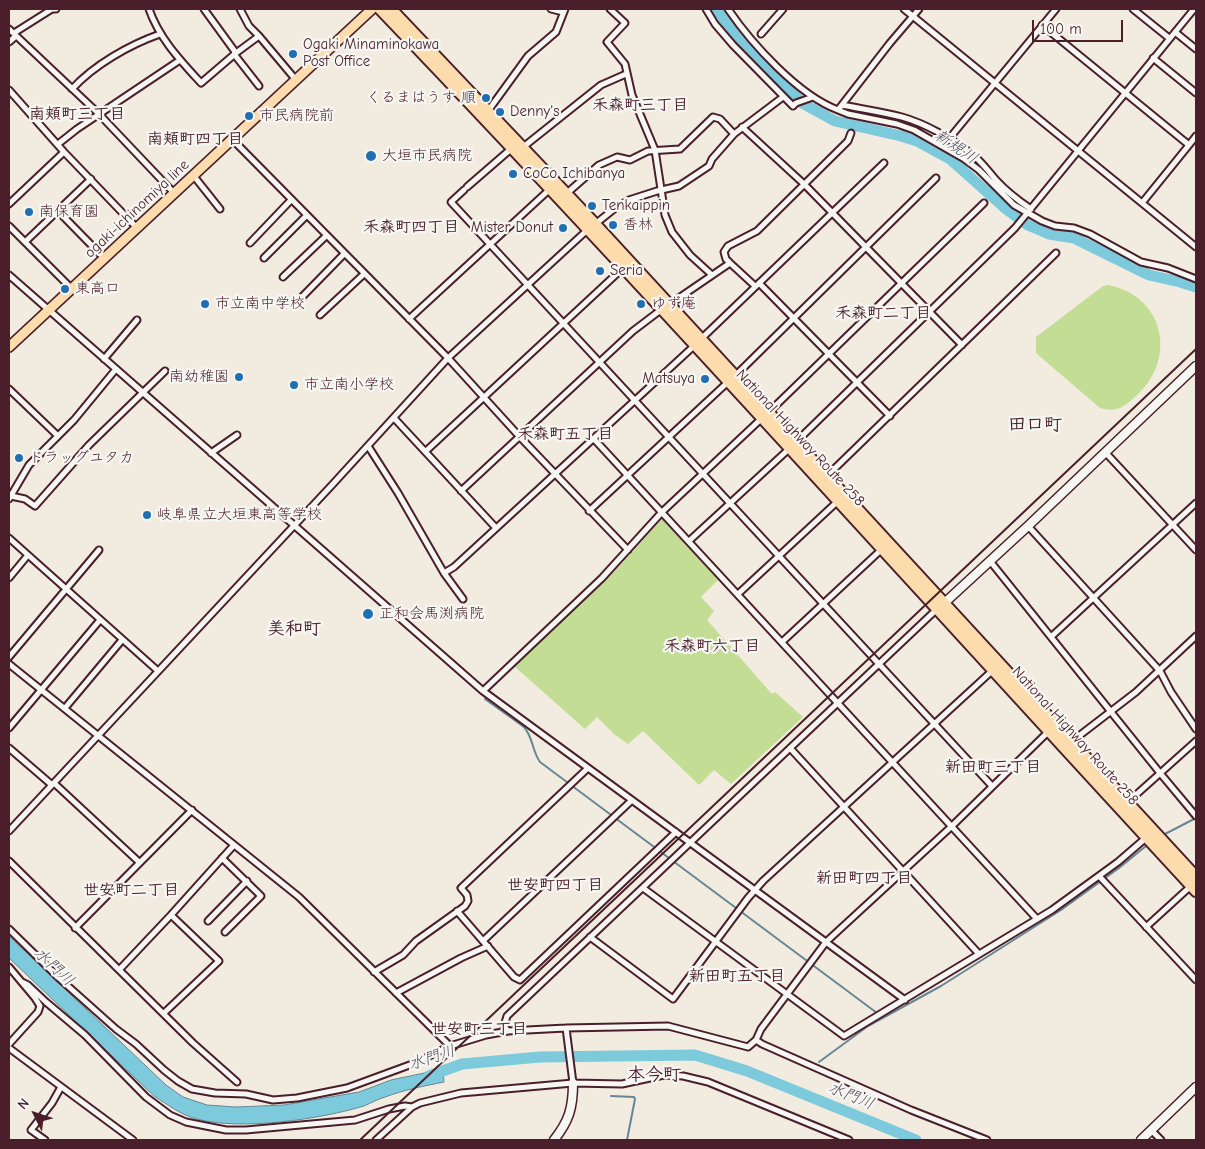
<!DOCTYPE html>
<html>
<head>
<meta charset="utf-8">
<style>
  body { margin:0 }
  #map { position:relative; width:1205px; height:1149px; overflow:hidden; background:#f1ecdf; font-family:"Comic Neue",sans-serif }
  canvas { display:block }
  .frame { position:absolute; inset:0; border:10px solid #4a1f2b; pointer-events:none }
  .north { position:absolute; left:10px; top:1089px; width:50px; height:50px; -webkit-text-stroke:4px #f6f6f2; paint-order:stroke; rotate:311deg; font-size:14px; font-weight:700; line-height:20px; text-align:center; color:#4a1f2b }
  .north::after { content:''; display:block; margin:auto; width:18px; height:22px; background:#4a1f2b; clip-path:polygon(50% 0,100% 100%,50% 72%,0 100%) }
  .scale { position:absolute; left:1032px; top:20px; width:91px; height:22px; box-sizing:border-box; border:2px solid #4a1f2b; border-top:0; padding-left:6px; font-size:15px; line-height:18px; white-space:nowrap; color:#4a1f2b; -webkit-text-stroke:4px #f6f6f2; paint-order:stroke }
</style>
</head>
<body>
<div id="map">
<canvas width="1205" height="1149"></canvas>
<div class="frame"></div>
<div class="north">N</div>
<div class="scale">100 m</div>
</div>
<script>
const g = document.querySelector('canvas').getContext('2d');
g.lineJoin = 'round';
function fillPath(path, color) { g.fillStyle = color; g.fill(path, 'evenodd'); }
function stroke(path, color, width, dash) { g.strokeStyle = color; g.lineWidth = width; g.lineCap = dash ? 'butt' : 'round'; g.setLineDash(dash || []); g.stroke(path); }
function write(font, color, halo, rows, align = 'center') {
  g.font = font + ' "Comic Neue","Klee One",sans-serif'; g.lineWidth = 4.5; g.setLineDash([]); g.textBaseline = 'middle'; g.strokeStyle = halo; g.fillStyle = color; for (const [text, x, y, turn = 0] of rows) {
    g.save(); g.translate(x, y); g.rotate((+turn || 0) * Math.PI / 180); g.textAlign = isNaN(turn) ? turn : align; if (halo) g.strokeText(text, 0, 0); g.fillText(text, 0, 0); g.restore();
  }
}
fillPath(new Path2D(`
  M1108,285c57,11 70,75 27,112 -11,10 -19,16 -35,11l-64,-55v-16l67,-51z
  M662,519l56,61 -17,17 13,14 -7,9 65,74 3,-2 28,25 -72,67 -17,-14 -15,15 -56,-54 -15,13 -14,-10 -17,-17 -12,12 -71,-63 102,-96z`), '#c3dd94');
const water = new Path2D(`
  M9,936l157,149 17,12 24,8 29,2 48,-2 75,-13 32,-12 52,-11 1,13c-20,4 -40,8 -59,15 -7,2 -14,6 -21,9 -43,13 -123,25 -167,13 -16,-4 -29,-14 -43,-23l-145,-138z`);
fillPath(water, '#7dcadc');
stroke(water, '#698695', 1);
stroke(new Path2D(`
  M485,699l39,28c9,10 8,24 16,35l337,251
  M1165,834l31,-16
  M819,1062l49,-36 73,-40 120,-76 58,-42 27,-22
  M611,1096l23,1 1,2 -8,41`), '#698695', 2);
stroke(new Path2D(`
  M717,9l17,24 68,70 33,18 66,15 16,5 33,18 55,49 23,17 21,9 25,4 75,37 31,7 16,5
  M429,1076l33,-12 78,-7 155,-2 52,16 169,69`), '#7dcadc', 11);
const street = new Path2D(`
  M149,9c10,29 31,51 52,74l35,-30 23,-17 -10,-10 -9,-17
  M204,9l32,44
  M551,9l12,3
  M610,9l15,14 -18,19 18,22 7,31 23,55 10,65 7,17 18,23 22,20
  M706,9l9,15 18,21 60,61 3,-3 17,-6
  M728,9c24,35 70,86 110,101l52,-67 29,-34
  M904,9l292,238
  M1133,9l36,29
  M1042,25l147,120 7,-9
  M9,29l90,85 75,79
  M1175,32l21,17
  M14,33l38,-24h4
  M761,34l22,-25
  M259,36l37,44
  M9,42l7,-6
  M234,54l25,32
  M1153,58l43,35
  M72,89c22,-24 57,-44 88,-55
  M9,90l55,62 73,76
  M842,105c20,4 40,7 60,12 22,6 53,23 71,38 9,7 15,16 23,25 10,11 23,21 35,29
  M838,110l10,4 49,10 17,6 49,28 16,12 35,35 28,16 13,5 19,2 16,6 51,28 27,6 28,11
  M488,111l40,-55 28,-24 9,-23
  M742,127l62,57 158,161
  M232,139l216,219 71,78 109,114
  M950,140l3,-6 103,-125
  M58,144l19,-15 103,-69
  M522,148l79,-63 25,-11
  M193,175l27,34
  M467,187l45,-39
  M464,190l-13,12 541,584
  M566,194l33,-29 18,-8 13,3 18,-9 32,-2 33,-32 7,2 14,15
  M1142,203l47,-58
  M9,204l55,-52
  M58,211l46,47
  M9,226l63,63
  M25,242l66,-63
  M250,243l41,-43
  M264,258l42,-42
  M730,263l-4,-4 -2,-7 4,-6 29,-15 91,-90 3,-8
  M9,275l474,416 422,309
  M283,277l43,-41
  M759,283l131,133
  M302,297l42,-43
  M670,304l60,-41 25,23
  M320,315l44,-41
  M409,319l141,-130
  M700,340l184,-177
  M104,359l33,-39
  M735,376l201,-198
  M9,389l49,47
  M768,413l216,-210
  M394,418l102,110
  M594,439l443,480
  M796,442l219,-214 179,-219
  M368,446l30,47 46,80 19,26
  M426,451l197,-183
  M1105,452l91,98
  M211,453l26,-18
  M827,476l229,-223
  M461,491l172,-160 29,-22
  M11,496l14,3 10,7 54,-61 76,-74
  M9,499l20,-34 45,-45 42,-51
  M589,511l139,-129
  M1028,526l132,145 11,21 25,37
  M9,538l149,133
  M689,541l101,-93
  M990,561l170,212 36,43
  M444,573l10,-6 241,-222
  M9,578l19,-23
  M738,594l100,-93
  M1052,636l144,-133
  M782,642l100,-93
  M9,657l90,-107
  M9,664l290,233 151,149
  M483,691l119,-113 60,-66 99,-93
  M65,708l57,-68
  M9,728l91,-108
  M1071,742l65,-50 60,-56
  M9,748l43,37
  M790,748l189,206
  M54,783l85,79
  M1128,802l68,-61
  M9,831l323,-346 116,-127 136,-125 30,-24 15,-9 28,-9 22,-5 30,-20 3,-7 22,-25 49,-37
  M222,858l39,38 -36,36
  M9,861l184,182 44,39
  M1099,876l97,104
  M643,888l201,148 208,-126 66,-48 29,-25
  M457,911l57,66 6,3 156,-148
  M208,921l39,-40
  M1146,927l46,-42
  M75,928l117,-118
  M9,929l51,50 56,50 20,15 28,26 14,11 14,8 23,4 31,1 27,6 24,-2 50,-10 68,-25 35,-17 36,-11 22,-4 58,-3 102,-2 80,21 8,-7 5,-11 65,-87 126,-116 97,-95
  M590,937l83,62 75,-101 15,-17 230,-211
  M484,940l148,-140
  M9,967l26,31 5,8 -2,6 -29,32
  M119,970l52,-55 63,-70
  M374,972l29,-17 13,-14 49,-35 3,-5 -1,-6 -6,-7 127,-120
  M22,982l6,3 18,17 39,33 61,62 24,18 16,7 40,8h20l109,-10 34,-11 16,-3 7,1
  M396,993l65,-35 27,-12
  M164,1013l55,-52 -48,-46
  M566,1028l7,55
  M508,1031l-4,-5 3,-10 430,-407
  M756,1040l6,4 149,66 76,30
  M9,1048l124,92
  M1151,1130l10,10
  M45,1140l-14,-10 21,-27 9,-16
  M376,1140l36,-33 8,-4 41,-10 112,-10 49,1 42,-9 19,1 25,6 141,58`);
const secondary = new Path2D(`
  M940,607l88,-81 168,-160
  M554,1140c15,-19 19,-32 19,-57
  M1141,1140l55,-53`);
const primary = new Path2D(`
  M9,347l363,-338`);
const highway = new Path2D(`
  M380,9c277,289 544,588 816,882
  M391,9l204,215 601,653`);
stroke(street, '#4a1f2b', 9);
stroke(secondary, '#4a1f2b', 11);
stroke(primary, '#4a1f2b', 12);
stroke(highway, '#4a1f2b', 14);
stroke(street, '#f6f6f2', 5);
stroke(secondary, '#f6f6f2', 8);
stroke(primary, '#fcdcac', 9);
stroke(highway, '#fcdcac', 10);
stroke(new Path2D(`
  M360,1140l836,-791`), '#4a1f2b', 2);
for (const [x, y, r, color] of [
  [293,54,5,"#1f6fb2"],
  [486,98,5,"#1f6fb2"],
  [500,112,5,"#1f6fb2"],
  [249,116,5,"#1f6fb2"],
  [371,156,6,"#1f6fb2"],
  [513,174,5,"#1f6fb2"],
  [592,206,5,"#1f6fb2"],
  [29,212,5,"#1f6fb2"],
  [613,225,5,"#1f6fb2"],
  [563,228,5,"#1f6fb2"],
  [600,271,5,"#1f6fb2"],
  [65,289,5,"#1f6fb2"],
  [205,304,5,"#1f6fb2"],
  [641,304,5,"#1f6fb2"],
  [239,377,5,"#1f6fb2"],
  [705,379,5,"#1f6fb2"],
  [294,385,5,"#1f6fb2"],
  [19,458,5,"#1f6fb2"],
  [147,515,5,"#1f6fb2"],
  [368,614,6,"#1f6fb2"]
]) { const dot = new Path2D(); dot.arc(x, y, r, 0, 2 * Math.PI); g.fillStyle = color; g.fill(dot); stroke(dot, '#f6f6f2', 2); }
write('15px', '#4a1f2b', '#f6f6f2', [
  ["Ogaki Minaminokawa",303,45],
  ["Post Office",303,62],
  ["くるまはうす 順",476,98,"right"],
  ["Denny's",510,112],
  ["市民病院前",259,116],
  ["大垣市民病院",382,156],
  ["CoCo Ichibanya",523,174],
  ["Tenkaippin",602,206],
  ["南保育園",39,212],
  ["香林",623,225],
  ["Mister Donut",553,228,"right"],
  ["Seria",610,271],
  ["東高口",75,289],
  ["市立南中学校",215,304],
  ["ゆず庵",651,304],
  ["南幼稚園",229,377,"right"],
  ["Matsuya",695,379,"right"],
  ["市立南小学校",304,385],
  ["ドラッグユタカ",29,458],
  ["岐阜県立大垣東高等学校",157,515],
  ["正和会馬渕病院",379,614]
], 'left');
write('15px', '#4a1f2b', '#f6f6f2', [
  ["ogaki-ichinomiya line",137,209,-43],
  ["National Highway Route 258",800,438,47],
  ["National Highway Route 258",1075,736,48]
]);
write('bold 16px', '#4a1f2b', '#f6f6f2', [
  ["禾森町三丁目",640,105],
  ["南頬町三丁目",77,114],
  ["南頬町四丁目",195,139],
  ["禾森町四丁目",411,227],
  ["禾森町二丁目",883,313],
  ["禾森町五丁目",565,434],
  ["禾森町六丁目",712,646],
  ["新田町三丁目",993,767],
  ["新田町四丁目",864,878],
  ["世安町四丁目",555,885],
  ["世安町二丁目",131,890],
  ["新田町五丁目",737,976],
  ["世安町三丁目",479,1029]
]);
write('italic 16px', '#595260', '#f6f6f2', [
  ["新規川",956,147,34],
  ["水門川",54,967,43],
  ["水門川",432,1058,-18],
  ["水門川",851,1096,22]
]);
write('bold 18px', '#4a1f2b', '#f6f6f2', [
  ["田口町",1035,425],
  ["美和町",294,629],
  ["本今町",654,1075]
]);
</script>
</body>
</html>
